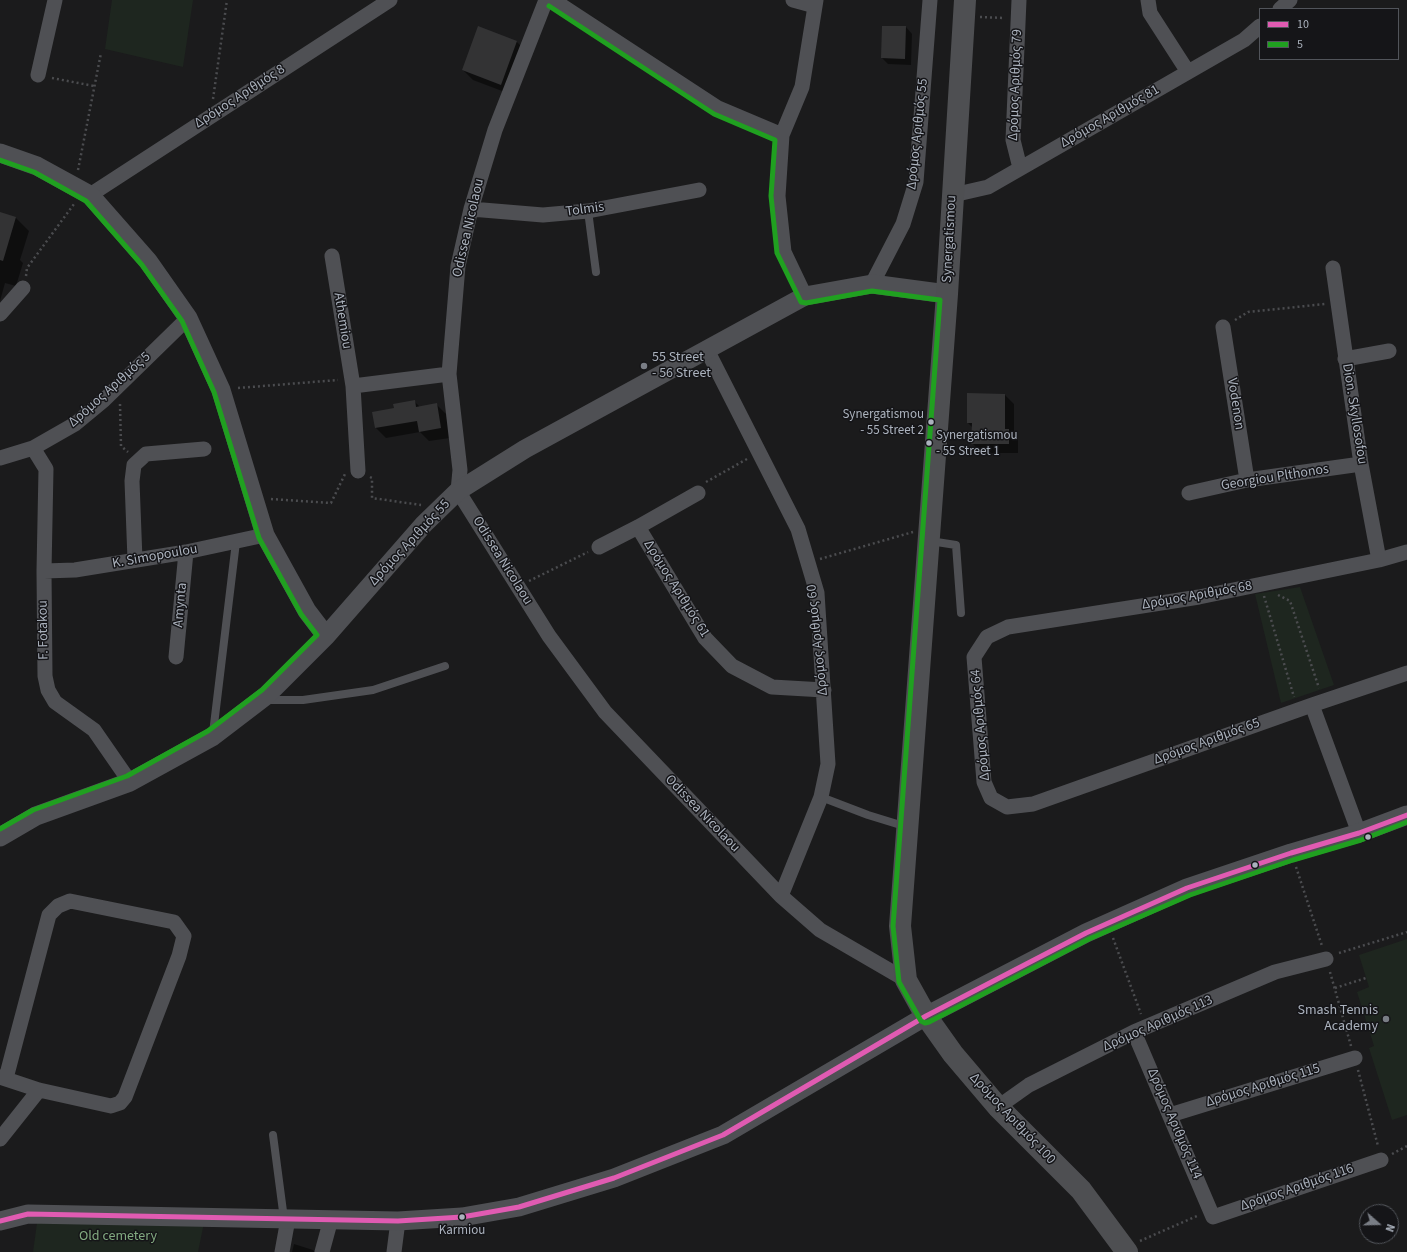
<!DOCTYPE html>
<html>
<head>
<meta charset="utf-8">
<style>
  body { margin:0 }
  #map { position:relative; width:1407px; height:1252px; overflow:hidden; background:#1b1b1c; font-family:"Source Sans 3",sans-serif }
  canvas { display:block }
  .legend { position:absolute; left:1259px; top:8px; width:140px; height:52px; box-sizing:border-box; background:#151518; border:1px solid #51545a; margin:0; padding:5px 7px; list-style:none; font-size:12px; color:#abb2bd }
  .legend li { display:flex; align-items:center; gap:8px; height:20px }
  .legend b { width:20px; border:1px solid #51545a }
  .north { position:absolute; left:1359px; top:1204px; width:40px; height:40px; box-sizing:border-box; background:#151518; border:1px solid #51545a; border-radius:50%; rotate:110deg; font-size:11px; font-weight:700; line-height:16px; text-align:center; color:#abb2bd }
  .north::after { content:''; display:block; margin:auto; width:14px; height:18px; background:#797d85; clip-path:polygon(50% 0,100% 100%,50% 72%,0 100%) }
</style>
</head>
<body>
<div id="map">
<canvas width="1407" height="1252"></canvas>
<ul class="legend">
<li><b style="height:5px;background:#e05bb2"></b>10</li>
<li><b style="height:5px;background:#20a020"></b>5</li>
</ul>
<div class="north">N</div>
</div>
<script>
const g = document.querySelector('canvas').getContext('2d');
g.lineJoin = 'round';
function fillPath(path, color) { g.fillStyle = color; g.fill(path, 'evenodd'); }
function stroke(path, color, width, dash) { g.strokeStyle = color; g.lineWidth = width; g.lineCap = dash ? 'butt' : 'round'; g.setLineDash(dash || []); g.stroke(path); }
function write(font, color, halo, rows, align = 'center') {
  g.font = font + ' "Source Sans 3",sans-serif'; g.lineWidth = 3; g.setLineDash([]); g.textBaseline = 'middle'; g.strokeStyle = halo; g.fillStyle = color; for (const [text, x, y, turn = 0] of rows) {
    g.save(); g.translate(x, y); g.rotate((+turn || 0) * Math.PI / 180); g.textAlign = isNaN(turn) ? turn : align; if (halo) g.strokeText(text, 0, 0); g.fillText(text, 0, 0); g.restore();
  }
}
fillPath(new Path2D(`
  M112,0h81l-10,67 -78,-18z
  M1300,587l34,98 -53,18 -26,-109z
  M1407,939v176l-15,5 -23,-72 5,-2 -17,-54 12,-5 -10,-32z
  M37,1223h167l-6,29h-165z`), '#1e261f');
fillPath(new Path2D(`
  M906,27l6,7 -1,31 -23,-1 -6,-6z
  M516,41l10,10 -16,43 -37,-14 -10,-10z
  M0,213l16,5 13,13 -9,29 3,3 -7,23 -11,-3 -5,18z
  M1005,395l9,9v31l4,4v14h-36l-10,-10 1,-15 -5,-5z
  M414,401l6,6 16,-3 10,10 4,24 -21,3 -9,-9 -34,6 -10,-10 -3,-15 22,-4z
  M294,1244l19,6 2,2h-23z`), '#0007');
fillPath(new Path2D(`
  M478,26l39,15 -16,44 -39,-15z
  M882,26h24l-1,33 -24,-1z
  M0,212l16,5 -13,44 -3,-1z
  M967,393l38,1v35h4v15h-38l1,-21h-5z
  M415,400l1,7 21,-4 4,25 -22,4 -2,-11 -42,7 -3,-16 22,-4 -1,-4z`), '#333334');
stroke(new Path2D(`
  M980,17l25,1
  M52,78l42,8
  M213,99l14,-99
  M78,170l23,-117
  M26,276l1,-8 47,-64
  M1235,320l13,-8 77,-8
  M238,388l100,-8
  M120,404l1,42 7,6
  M370,477l2,1v20l49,7
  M706,482l41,-23
  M271,499l60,4 14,-29
  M820,559l93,-27
  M529,581l59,-29
  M1278,595l12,6 29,87
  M1264,596l30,101
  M1296,867l26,79
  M1113,938l28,76
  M1339,953l68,-21
  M1330,972l21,74
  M1335,988l31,-10
  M1358,1070l20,76
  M1392,1154l15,-8
  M1140,1241l57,-25`), '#4b4c4f', 2.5, [2, 3]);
stroke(new Path2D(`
  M588,211l8,61
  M930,541l26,4 5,68
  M265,700h38l70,-10 72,-24
  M213,733l23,-191
  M821,797l47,18 39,12
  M273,1135l11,84`), '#4f5054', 8);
stroke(new Path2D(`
  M546,0l-51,130 -24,79 -13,57 -9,108 11,96 -2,21 91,145 56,76 176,184 39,34 86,50
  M553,0l165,108 64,27
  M793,0l22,6
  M1019,0l-6,140 7,28
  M1148,0l2,13 38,59
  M1280,9l10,-9
  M38,75l17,-75
  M90,195l300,-195
  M953,195l35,-8 256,-147 16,-14
  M471,209l72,6 45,-4 111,-21
  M332,256l21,130 5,85
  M1333,268l28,196 18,96
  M872,284l31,-60 13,-42 14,-182
  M805,296l-21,-44 -6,-56 4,-61 20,-48 14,-87
  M0,314l23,-26
  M1223,327l24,153
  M707,350l91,179 19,64 11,171 -7,33 -40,99
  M1345,359l44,-8
  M353,386l96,-12
  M33,448l13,21 -2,102 1,105 3,14 7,12 39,28 36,52
  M0,458l33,-10 42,-24 29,-24 84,-82
  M1189,493l58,-13 114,-16
  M638,527l67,111 27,28 40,21 52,3
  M599,547l39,-20 60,-34
  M1407,552l-28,8 -180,37 -191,30 -21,10 -13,20 10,125 7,16 16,9 26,-3 279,-99 95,-32
  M135,560l-3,-79 2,-16 12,-11 58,-5
  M44,571l31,-1 111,-18 79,-17
  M176,657l10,-105
  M1312,705l47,128
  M1134,1032l79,185 168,-57
  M0,1077l39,13 72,16 9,-3 5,-6 54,-141 5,-20 -10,-14 -104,-21 -12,5 -9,9 -43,163
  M998,1107l31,-22 105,-53 141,-60 51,-13
  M1170,1115l185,-57
  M0,1139l39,-49
  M282,1252l6,-33
  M322,1252l9,-33
  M394,1252l4,-31`), '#4f5054', 15);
stroke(new Path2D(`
  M0,153l37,13 53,29 58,66 40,57 33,72 44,145 42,76 19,25
  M0,837l36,-21 94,-34 82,-45 55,-42 59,-59 98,-112 34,-33 67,-42 280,-153 67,-12 75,10
  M0,1221l28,-7 370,7 64,-4 57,-10 95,-29 109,-43 203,-119 160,-83 101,-45 104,-35 68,-20 48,-18`), '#4f5054', 19);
stroke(new Path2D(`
  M965,0l-18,294 -47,632 6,54 20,36 27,38 45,53 83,83 46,62`), '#4e4f52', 22);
stroke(new Path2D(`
  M0,1221l28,-7 370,7 64,-4 57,-10 95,-29 109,-43 203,-119 160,-83 101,-45 104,-35 68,-20 48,-18`), '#e05bb2', 5);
stroke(new Path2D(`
  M549,6l165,108 61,26 -4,56 6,57 24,49 5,1 66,-12 68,9 -47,626 6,56 22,39 4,2 4,-1 160,-83 101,-44 103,-35 68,-20 46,-18
  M0,160l34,12 52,29 56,64 40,56 32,71 45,146 42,76 16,21 -55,55 -54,41 -81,45 -94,34 -33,19`), '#20a020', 5);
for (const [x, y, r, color] of [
  [644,366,4,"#797d85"],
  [931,422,3.5,"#abb2bd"],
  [929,443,3.5,"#abb2bd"],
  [1368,837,3.5,"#abb2bd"],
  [1255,865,3.5,"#abb2bd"],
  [1386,1019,4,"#797d85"],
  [462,1217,3.5,"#abb2bd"]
]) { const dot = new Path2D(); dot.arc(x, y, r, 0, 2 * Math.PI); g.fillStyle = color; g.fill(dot); stroke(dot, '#151518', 1.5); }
write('13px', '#abb2bd', '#151518', [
  ["Synergatismou",924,415],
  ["- 55 Street 2",924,431],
  ["Synergatismou",936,436,"left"],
  ["- 55 Street 1",936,452,"left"],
  ["Karmiou",462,1231,"center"]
], 'right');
write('14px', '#abb2bd', '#151518', [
  ["Δρόμος Αριθμός 79",1016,85,-88],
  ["Δρόμος Αριθμός 8",240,97,-33],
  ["Δρόμος Αριθμός 81",1110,117,-30],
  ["Δρόμος Αριθμός 55",918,134,-84],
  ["Tolmis",585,210,-8],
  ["Odissea Nicolaou",469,228,-77],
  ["Synergatismou",950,239,-87],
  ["Athemiou",342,321,81],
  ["Δρόμος Αριθμός 5",110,390,-42],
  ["Vodenon",1235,404,81],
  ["Dion. Skyllosofou",1354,414,81],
  ["Georgiou Plthonos",1275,478,-9],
  ["Δρόμος Αριθμός 55",410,543,-47],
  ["K. Simopoulou",155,557,-10],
  ["Odissea Nicolaou",502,561,58],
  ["Δρόμος Αριθμός 61",676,589,58],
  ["Δρόμος Αριθμός 68",1197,596,-10],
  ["Amynta",181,605,-85],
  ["F. Fotakou",44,630,-91],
  ["Δρόμος Αριθμός 60",818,640,-96],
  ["Δρόμος Αριθμός 64",981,725,-95],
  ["Δρόμος Αριθμός 65",1207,742,-20],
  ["Odissea Nicolaou",702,814,46],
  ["Δρόμος Αριθμός 113",1158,1024,-24],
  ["Δρόμος Αριθμός 115",1263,1086,-17],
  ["Δρόμος Αριθμός 100",1012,1119,47],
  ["Δρόμος Αριθμός 114",1174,1124,67],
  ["Δρόμος Αριθμός 116",1297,1188,-19]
]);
write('14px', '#abb2bd', '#151518', [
  ["55 Street",652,358],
  ["- 56 Street",652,374],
  ["Smash Tennis",1378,1011,"right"],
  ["Academy",1378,1027,"right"]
], 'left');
write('14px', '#82aa80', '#151518', [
  ["Old cemetery",118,1237]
]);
</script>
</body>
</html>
